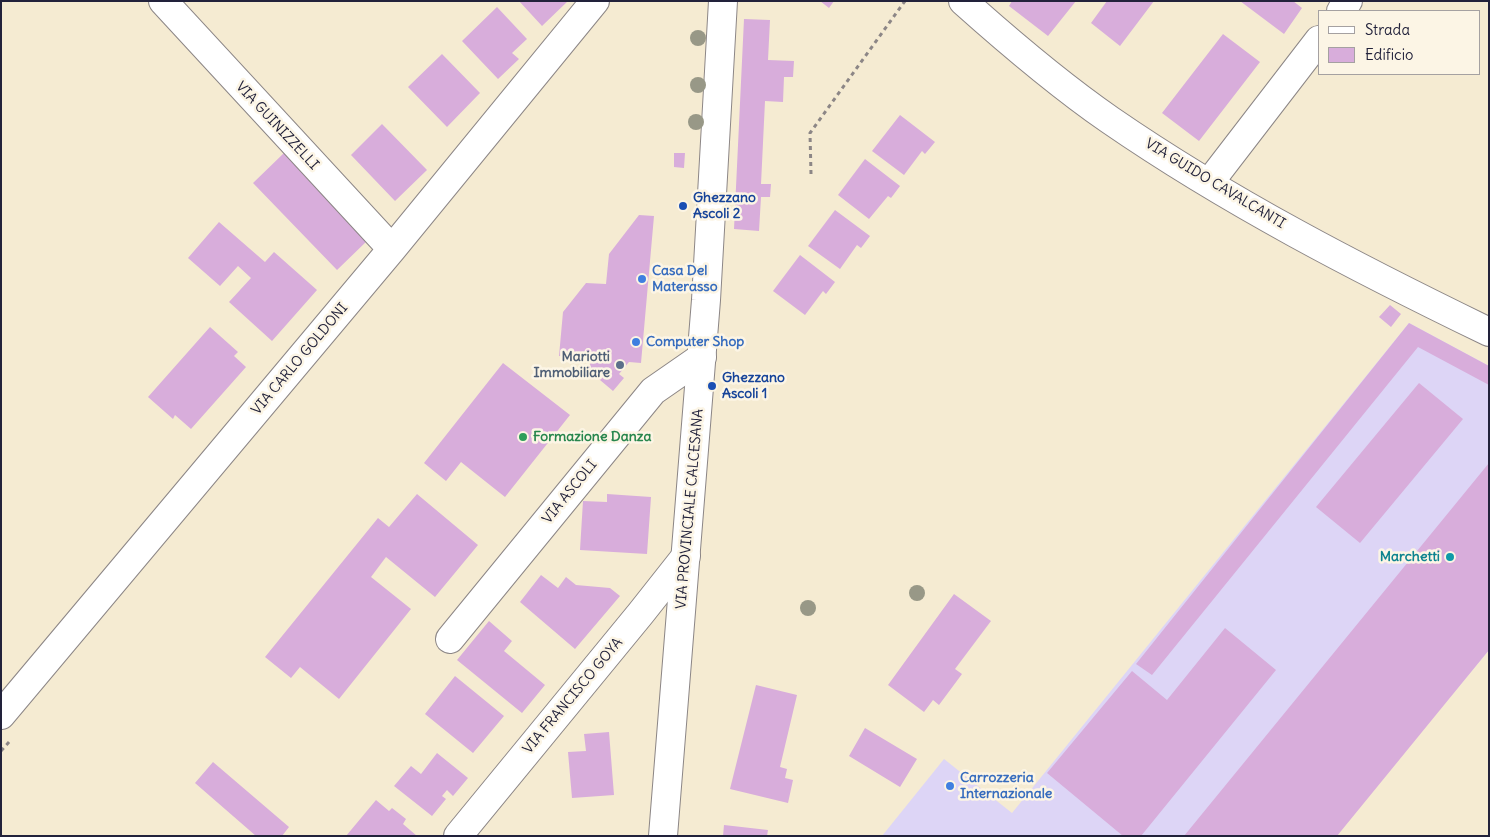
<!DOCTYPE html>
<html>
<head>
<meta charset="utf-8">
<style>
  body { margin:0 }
  #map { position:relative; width:1490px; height:837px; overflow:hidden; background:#f5ebd2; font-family:Delius,sans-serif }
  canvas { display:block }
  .frame { position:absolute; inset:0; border:2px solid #22223b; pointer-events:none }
  .legend { position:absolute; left:1318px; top:10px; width:162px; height:65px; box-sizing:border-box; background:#fcf5e5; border:1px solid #a5a1a1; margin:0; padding:6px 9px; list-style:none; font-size:15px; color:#22223b }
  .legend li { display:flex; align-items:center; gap:10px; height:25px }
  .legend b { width:25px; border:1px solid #a5a1a1 }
</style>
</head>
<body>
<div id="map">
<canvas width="1490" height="837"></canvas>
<div class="frame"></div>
<ul class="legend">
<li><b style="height:6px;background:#fff"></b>Strada</li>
<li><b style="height:14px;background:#d8addb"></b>Edificio</li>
</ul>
</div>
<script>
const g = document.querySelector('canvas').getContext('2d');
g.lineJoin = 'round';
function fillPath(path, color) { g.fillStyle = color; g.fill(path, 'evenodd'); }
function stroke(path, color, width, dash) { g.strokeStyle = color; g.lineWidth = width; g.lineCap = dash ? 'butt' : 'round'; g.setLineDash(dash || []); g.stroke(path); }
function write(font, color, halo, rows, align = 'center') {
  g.font = font + ' Delius,sans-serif'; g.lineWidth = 5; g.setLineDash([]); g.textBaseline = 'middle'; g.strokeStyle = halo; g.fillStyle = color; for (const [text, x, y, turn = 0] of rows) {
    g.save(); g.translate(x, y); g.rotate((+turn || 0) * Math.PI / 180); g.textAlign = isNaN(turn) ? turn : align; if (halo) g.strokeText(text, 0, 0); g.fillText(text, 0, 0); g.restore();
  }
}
fillPath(new Path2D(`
  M1409,323l80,43v284l-154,186h-453l62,-77 68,54z`), '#ddd5f6');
fillPath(new Path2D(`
  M519,1h49l-26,25z
  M820,1h14l-5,7z
  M1012,1h64l-28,35 -39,-30z
  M1107,1h47l-34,45 -29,-23z
  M1240,1h53l9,7 -18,26z
  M497,7l30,32 -15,14 7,6 -21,20 -36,-38z
  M744,19l26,1 -2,40 26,1 -1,16h-9l-1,25 -18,-1 -4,83h10l-1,13h-9l-2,34 -25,-2z
  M1223,34l37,28 -61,79 -37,-28z
  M442,54l38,39 -33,34 -39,-40z
  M900,115l35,27 -10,12 -3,-3 -18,24 -32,-24z
  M382,124l45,46 -32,31 -44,-46z
  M284,153l84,87 -31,30 -84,-87z
  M674,153h11l-1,15 -10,-1z
  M865,159l35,27 -9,12 -3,-2 -19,23 -31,-24z
  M835,210l35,26 -9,12 -4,-3 -17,24 -32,-23z
  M639,215l15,1 -13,147 -12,-1 -10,12 5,4 -11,13 -26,-22 4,-6 -6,-5 -26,-2 4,-44 23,-29 20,1 3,-30z
  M219,222l46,40 9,-10 43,38 -45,51 -43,-39 22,-24 -13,-12 -18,20 -32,-28z
  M800,255l35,27 -9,12 -3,-3 -18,24 -32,-24z
  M1390,305l11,9 -10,13 -12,-10z
  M1409,323l80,43v19l-71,-38 -266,328 -16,-11z
  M210,327l28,25 -4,4 12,11 -55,62 -16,-14 -2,4 -25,-22z
  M503,363l67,52 -65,82 -44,-35 -15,19 -22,-18z
  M1419,383l44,36 -103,124 -44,-36z
  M1489,463v187l-152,186h-153z
  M417,494l61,51 -43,52 -49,-40 -15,20 40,32 -72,90 -39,-32 -9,11 -26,-21 113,-139 11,9z
  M607,494l44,3 -4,57 -67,-4 3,-49 24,1z
  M541,575l17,13 8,-11 10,8 34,3 10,8 -45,53 -55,-47z
  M954,594l37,27 -36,48 7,5 -23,31 -6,-5 -9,12 -36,-27z
  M489,621l23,20 -8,10 41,34 -23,28 -65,-53z
  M1225,628l51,42 -135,166h-18l-76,-63 85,-102 35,29z
  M455,676l49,40 -31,37 -48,-39z
  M756,685l41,10 -17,72 7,2 -2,9 8,2 -5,23 -58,-14z
  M865,728l52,31 -17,28 -51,-31z
  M609,732l5,63 -42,3 -4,-46 18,-1 -2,-17z
  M437,753l31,25 -15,18 -6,-6 -5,6 4,3 -14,17 -38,-30 17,-20 10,8z
  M213,762l76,65 -7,9h-26l-61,-53z
  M376,800l13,11 3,-3 14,11 -3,5 14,12h-71z
  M724,825l44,5 -1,6h-44z`), '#d8addb');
const street = new Path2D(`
  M163,1l229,248
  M963,1c47,42 95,83 147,119 119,82 249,149 379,212
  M1341,11l7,-10
  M1209,183l110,-143
  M450,639l203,-248 49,-34
  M1,715l391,-466 203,-248
  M458,836l183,-223 45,-57`);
const secondary = new Path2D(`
  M663,836l43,-536 17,-299`);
stroke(street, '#8c8686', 30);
stroke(secondary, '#8c8686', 30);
stroke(new Path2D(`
  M811,174l-1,-41 95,-132
  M1,751l9,-10`), '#8c8686', 3, [4, 4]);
stroke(street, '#fff', 28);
stroke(secondary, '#fff', 28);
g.fillStyle = '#989887';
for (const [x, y] of [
  [698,38],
  [698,85],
  [696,122],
  [917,593],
  [808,608]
]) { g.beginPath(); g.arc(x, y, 8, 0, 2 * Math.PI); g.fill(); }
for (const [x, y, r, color] of [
  [683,206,5,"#1a4fb4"],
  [642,279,5,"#3f7fe0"],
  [636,342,5,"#3f7fe0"],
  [620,365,5,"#5c6f8a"],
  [712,386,5,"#1a4fb4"],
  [523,437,5,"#2e9e5b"],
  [1450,557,5,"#0f9aa8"],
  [950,786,5,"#3f7fe0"]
]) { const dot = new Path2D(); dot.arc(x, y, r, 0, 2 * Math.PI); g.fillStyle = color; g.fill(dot); stroke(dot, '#fcf5e5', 2); }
write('14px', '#22223b', '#fcf5e5', [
  ["VIA GUINIZZELLI",277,126,47],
  ["VIA GUIDO CAVALCANTI",1215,184,31],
  ["VIA CARLO GOLDONI",300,359,-50],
  ["VIA ASCOLI",570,492,-51],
  ["VIA PROVINCIALE CALCESANA",690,509,-85],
  ["VIA FRANCISCO GOYA",573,696,-50]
]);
write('bold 14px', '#164399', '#fcf5e5', [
  ["Ghezzano",693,198],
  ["Ascoli 2",693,214],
  ["Ghezzano",722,378],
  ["Ascoli 1",722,394]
], 'left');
write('bold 14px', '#366cbe', '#fcf5e5', [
  ["Casa Del",652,271],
  ["Materasso",652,287],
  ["Computer Shop",646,342],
  ["Carrozzeria",960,778],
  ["Internazionale",960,794]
], 'left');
write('bold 14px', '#4e5e75', '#fcf5e5', [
  ["Mariotti",610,357],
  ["Immobiliare",610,373]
], 'right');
write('bold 14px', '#27864d', '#fcf5e5', [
  ["Formazione Danza",533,437]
], 'left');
write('bold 14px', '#0d838f', '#fcf5e5', [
  ["Marchetti",1440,557]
], 'right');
</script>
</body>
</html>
